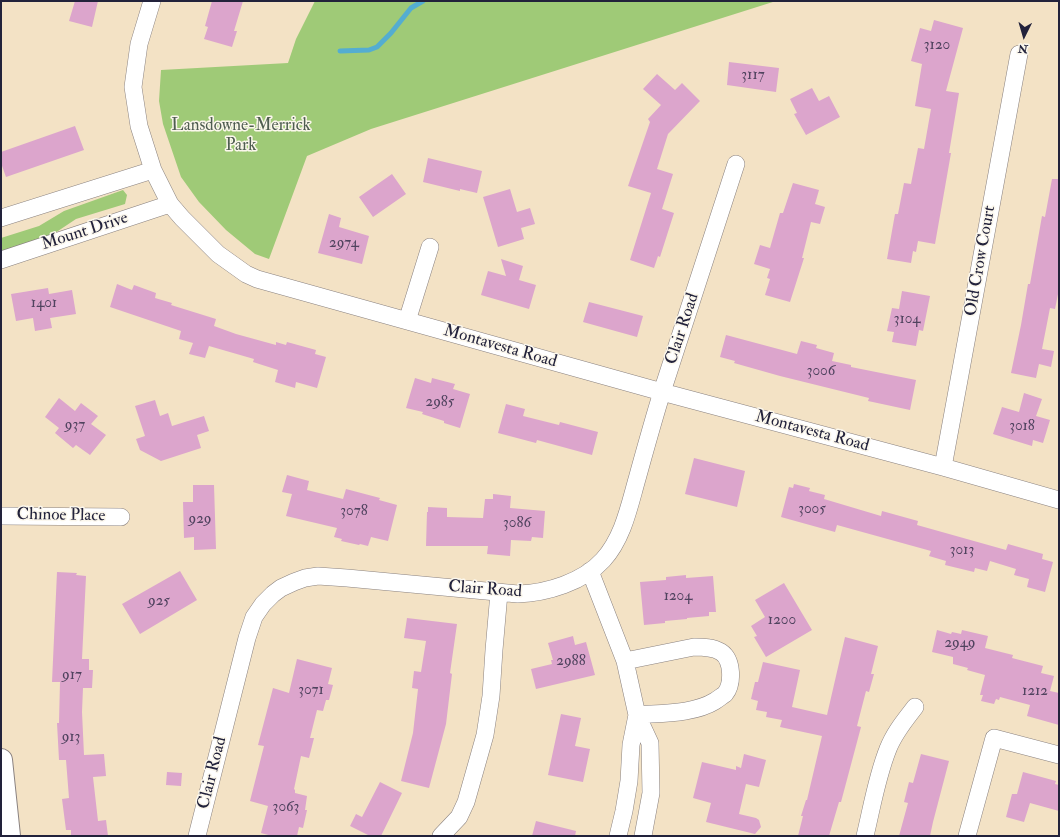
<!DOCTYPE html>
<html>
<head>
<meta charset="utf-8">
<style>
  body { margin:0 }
  #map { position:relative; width:1060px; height:837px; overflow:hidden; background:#f3e2c5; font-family:"IM FELL Double Pica",serif }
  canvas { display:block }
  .frame { position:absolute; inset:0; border:2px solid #22223b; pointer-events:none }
  .north { position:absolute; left:1004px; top:16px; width:40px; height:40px; -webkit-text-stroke:3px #fbf7ec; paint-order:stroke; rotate:185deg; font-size:11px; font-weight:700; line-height:16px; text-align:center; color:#22223b }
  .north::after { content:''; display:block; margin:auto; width:14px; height:18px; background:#22223b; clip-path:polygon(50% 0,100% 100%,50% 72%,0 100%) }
</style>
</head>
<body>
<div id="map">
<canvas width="1060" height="837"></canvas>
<div class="frame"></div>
<div class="north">N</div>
</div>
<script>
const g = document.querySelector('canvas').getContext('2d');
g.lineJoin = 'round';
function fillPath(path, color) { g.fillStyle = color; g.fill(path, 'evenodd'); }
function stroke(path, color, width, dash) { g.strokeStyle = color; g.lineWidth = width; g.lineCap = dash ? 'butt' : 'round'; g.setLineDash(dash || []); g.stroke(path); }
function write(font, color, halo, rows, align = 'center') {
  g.font = font + ' "IM FELL Double Pica",serif'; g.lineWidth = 3; g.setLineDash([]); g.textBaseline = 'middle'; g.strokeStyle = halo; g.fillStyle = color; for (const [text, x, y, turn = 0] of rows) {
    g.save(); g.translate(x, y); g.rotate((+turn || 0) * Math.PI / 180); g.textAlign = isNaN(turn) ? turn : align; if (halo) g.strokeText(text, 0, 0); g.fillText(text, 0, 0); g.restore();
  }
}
fillPath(new Path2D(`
  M315,1h461l-405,128 -64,27 -38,103 -14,-5 -29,-24 -27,-28 -18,-25 -18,-53 -4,-23 2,-31 127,-7 8,-24z
  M123,190l4,5 -2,9 -49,15 -30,20 -45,13v-14l38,-12 25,-15z`), '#9fca77');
stroke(new Path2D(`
  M340,51l29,-1 8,-3 14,-14 20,-25 12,-7`), '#54add1', 5);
fillPath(new Path2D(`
  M75,1h23l-6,26 -23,-6z
  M212,1h31l-9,30h3l-5,16 -28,-8 4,-12 -3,-1z
  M934,20l29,8 -17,63 13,2 -10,60h2l-16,91 -17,-3 -2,11 -3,-1 -2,12 -24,-4 8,-45h3l6,-31 7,1 7,-36 6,1 7,-40 -16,-3 7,-42 -11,-3 9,-33 11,3z
  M729,62l50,6 -3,24 -49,-7z
  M657,74l18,16 7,-7 18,18 -32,33 -11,35 16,5 -11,35 12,4 -14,44 -2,-1 -4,12 -24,-8 21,-67 -23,-7 22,-64 -2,-3 13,-14 -18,-16z
  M812,88l7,13 10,-5 11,21 -34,18 -12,-21 3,-1 -7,-14z
  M75,126l9,24 -78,27 -5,-14v-11z
  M428,158l54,13 -5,22 -17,-4v2l-37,-9z
  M392,174l14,20 -33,23 -14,-20z
  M1052,179h7v110l-4,20 -5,-1 -8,41 12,2 -3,16 -12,-3 -3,14 -25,-5 10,-48 7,-41h2l12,-68 3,1z
  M793,183l26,7 -4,14 10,3 -5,17 -9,-2 -9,36h2l-14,44 -25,-7 5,-16 -3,-1 3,-9 -16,-5 6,-19 10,3 10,-35h3z
  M510,189l7,23 13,-4 5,16 -14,4 3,11 -26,8 -15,-50z
  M329,214l12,4 -2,9 30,9 -7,28 -44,-11z
  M501,259l22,7 -4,14 17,5 -7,24 -48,-14 7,-24 18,5z
  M117,284l15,6 2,-5 22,8 -1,5 17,5 -1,2 45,14 -2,7 22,8 40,11v-3l10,3 1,-3 29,8 -1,4 11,3 -9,31 -21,-6 -1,6 -20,-6 3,-12 -25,-8 1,-3 -45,-13 -4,12 -16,-4 4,-11 -14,-4 2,-8 -71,-24z
  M48,288l1,6 23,-4 4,24 -26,4 2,10 -17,3 -2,-13 -17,3 -5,-27z
  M902,291l28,5 -7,35 -4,-1 -3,16 -24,-4 2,-10 -7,-1 5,-23 7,1z
  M589,302l54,14 -6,21 -54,-15z
  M726,335l71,19 4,-13 16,4 -1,3 18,5 -2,8 19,4v2l65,13 -6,30 -42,-9 1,-3 -89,-22 -46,-13 1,-2 -15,-4z
  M415,378l16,5 1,-5 23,6 -2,5 17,5 -10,34 -16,-5v-2l-22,-7 1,-2 -17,-4z
  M1024,393l18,6 -6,17 14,4 -7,23 -10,-3 -1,6 -39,-12 9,-27 17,5z
  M59,398l16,13 6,-8 17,13 -7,8 15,11 -16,20 -14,-10 -3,3 -18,-15 4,-5 -14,-11z
  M155,400l5,16 8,-3 4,13 32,-10 5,15 -12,4 4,13 -40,13 -21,-11 -4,-11 9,-3 -10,-30z
  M506,404l19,5 -2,7 36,9 1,-3 38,10 -6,23 -55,-15 -1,3 -38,-10z
  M694,458l51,13 -8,36 -52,-13z
  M287,475l22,6 -2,9 36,9 3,-10 34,9 -1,2 18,5 -9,36 -17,-4 -3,9 -8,-2 -1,1 -18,-4 1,-2 -8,-2 3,-9 -51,-12 6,-22 -10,-2z
  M794,484l16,4 -1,3 16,4 -1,4 57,17 1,-5 36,10 -1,4 89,25 2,-6 35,10 -1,5 11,3 -8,30 -18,-5 2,-8 -15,-4 2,-6 -26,-8 -3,10 -12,-3 -1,4 -29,-7 1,-4 -17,-5 2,-5 -94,-26 -2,7 -54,-15 8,-30 4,1z
  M193,485h21l2,64 -22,1v-13l-10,1 -1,-36h10z
  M493,494l18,2 -1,12 35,3 -2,27 -11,-1 -1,4 -20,-1 -1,16 -23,-2 1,-8h-62l1,-34h1v-5l19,1v9l36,1 2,-19h8z
  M180,571l17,29 -57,34 -18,-30z
  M57,572l20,1 -1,2 10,1 -4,83h7v11h4l-1,18h-9l-1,24 2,43 20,-1 2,22 -13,1 5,44 8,-1 2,16h-37v-6h-5l-4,-31 7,-1 -3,-38h-7l-2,-37h2l1,-41h-8z
  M686,575v3l27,-2 3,36h-7v4l-22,2v1l-22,2v2l-21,2 -4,-43 26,-2v-3z
  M784,583l28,47 -46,27 -12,-20 3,-1 -6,-10 14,-9 -10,-17z
  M407,618l50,6 -7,49 2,1 -6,50 -17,64 -28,-7 12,-48 5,-44 -6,-1 2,-17 7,1 5,-31 -22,-3z
  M937,630l14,4 1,-2 9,2 1,-4 26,6 -3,12 28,7 -1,3 31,8 -2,7 13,3 -4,15 9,2v32l-32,-9 3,-11 -30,-8 -1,3 -3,-1 -2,5 -13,-3 2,-6h-3l5,-20 -18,-5 1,-2 -15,-4v-7l-21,-5z
  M573,636l2,9 11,-3 9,33 -59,14 -5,-20 21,-5 -1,-4h2l-5,-17z
  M845,637l33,9 -7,28h3l-5,18 -3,-1 -9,35 4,1 -20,75h-2l-10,34h-31l5,-20h-2l5,-16h1l15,-64 -42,-9 2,-7 -16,-3 1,-5 -11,-2 2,-9 -7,-2 4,-17h3l5,-20 37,8 -8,37 35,8z
  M297,659l35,9 -4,16 5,1 -4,15h-3l-3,11 -6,-1 -7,28h4l-5,20 -8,-2 -7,33 1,1v3l12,3 -2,14h2l-4,18 -4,-1 -2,9h-25l-11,-3 7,-27 -18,-5 14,-55 -6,-1 15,-57 16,5z
  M561,714l20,4 -6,28 15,3 -7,33 -35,-7z
  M744,754l22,6 -7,27 -13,-3 -7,30 17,4 3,2 2,7 -6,7 -49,-12 5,-19 -18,-5 9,-36 34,8v-4l5,2z
  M921,754l28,7 -16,61 -3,14h-31l9,-33 -4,-1 5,-20 4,1z
  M167,772l15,1 -1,13 -15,-1z
  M1023,772l33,9 -1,3 4,1v26l-29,-8 -6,19 -18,-5 6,-23h5z
  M380,782l22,11 -21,43h-11l-20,-10 6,-12 6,3z
  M536,821l40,10 -1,5h-43z`), '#dca5cc');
const minor = new Path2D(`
  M152,1l-13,43 -6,43 6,39 14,44 17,34 12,14 36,36 28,20 11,5 405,113 281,75 116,33
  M1,218l152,-48
  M1,260l169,-56
  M407,321l23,-74
  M943,467l76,-413
  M1,516l120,1
  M590,571l35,90 12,54 13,28 1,50 -8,43
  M625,661l69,-14c9,0 19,0 27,5 12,8 12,32 4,42 -3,2 -7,5 -10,7 -21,13 -54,12 -78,14
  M197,836l50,-198 7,-21 9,-13 10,-10 8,-6 13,-6 11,-4 13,-2 29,2 171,16c29,-1 65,-12 85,-34 20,-22 26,-53 34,-81 8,-29 16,-58 25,-87 24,-76 49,-152 74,-228
  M441,836l18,-19 7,-15 19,-67 6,-39 3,-46 5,-57
  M618,836l6,-25 5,-30 2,-36 6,-30
  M865,836c7,-29 12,-60 23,-87 6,-16 17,-29 27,-42
  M967,836l27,-98 65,17`);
const tertiary = new Path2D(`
  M1,760l8,76`);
stroke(minor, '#8a8280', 18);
stroke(tertiary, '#8a8280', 24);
stroke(minor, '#fff', 17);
stroke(tertiary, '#fff', 22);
write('15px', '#50435f', null, [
  ["3120",937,46],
  ["3117",753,76],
  ["2974",344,244],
  ["1401",44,304],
  ["3104",907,320],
  ["3006",821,372],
  ["2985",440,403],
  ["937",75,426],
  ["3018",1022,427],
  ["3005",812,510],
  ["3078",354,512],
  ["929",200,520],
  ["3086",517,524],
  ["3013",962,551],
  ["1204",678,597],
  ["925",159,602],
  ["1200",782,621],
  ["2949",960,644],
  ["2988",571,662],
  ["917",72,676],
  ["3071",311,691],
  ["1212",1035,692],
  ["913",71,738],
  ["3063",286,808]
]);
write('17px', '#4e5d50', '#fbf7ec', [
  ["Lansdowne-Merrick",241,126],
  ["Park",241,146]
]);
write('17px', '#22223b', '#fbf7ec', [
  ["Mount Drive",85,232,-18],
  ["Old Crow Court",981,261,-80],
  ["Clair Road",683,329,-72],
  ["Montavesta Road",500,347,16],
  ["Montavesta Road",812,432,15],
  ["Chinoe Place",61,516,1],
  ["Clair Road",485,590,4],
  ["Clair Road",213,773,-76]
]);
</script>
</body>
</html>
